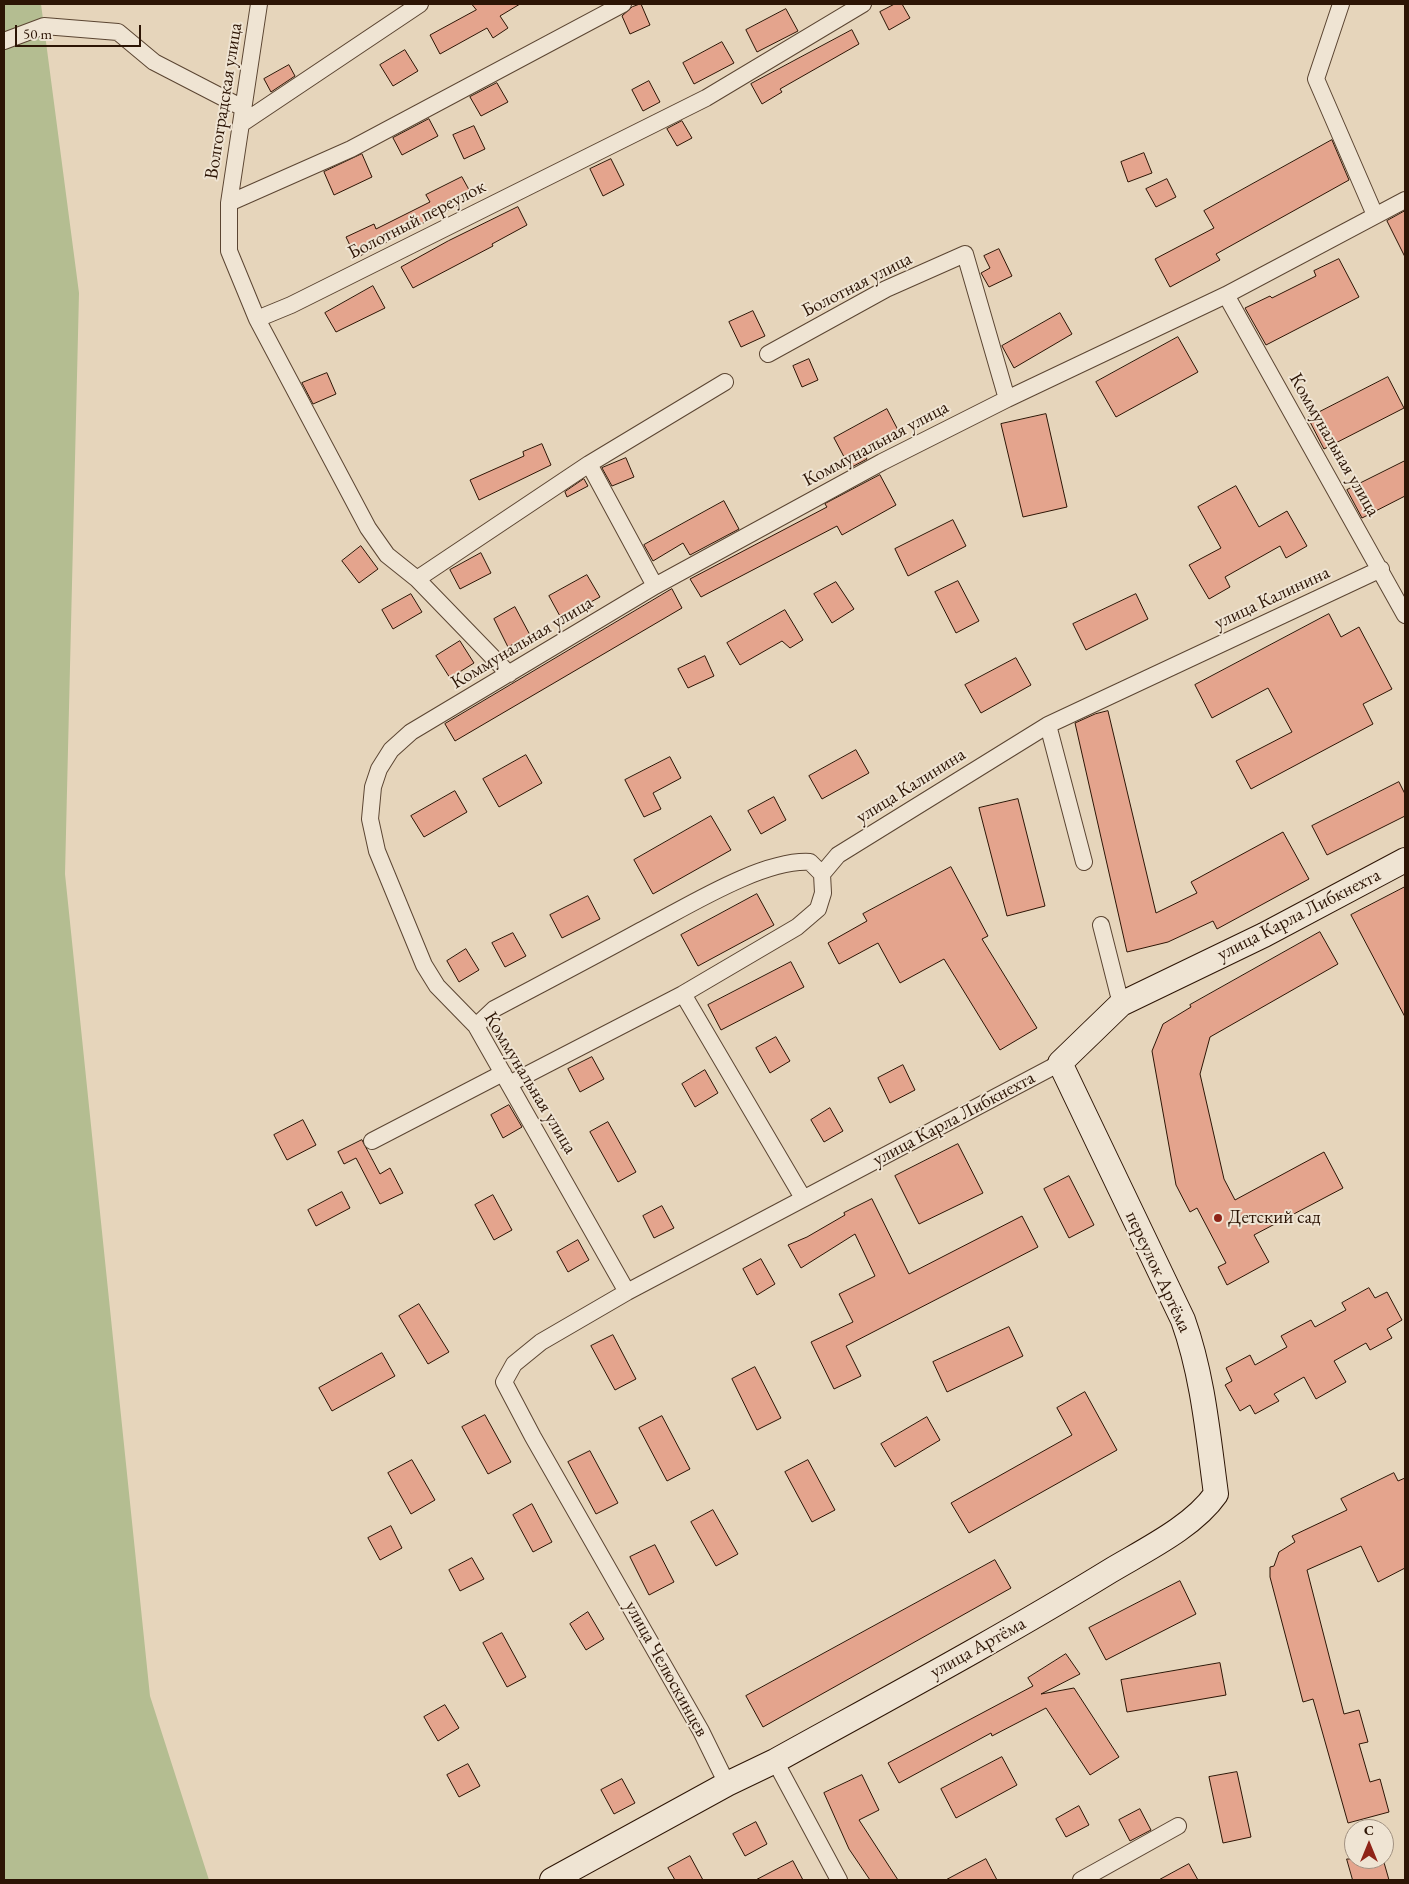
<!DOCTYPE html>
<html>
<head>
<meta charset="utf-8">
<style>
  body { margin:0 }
  #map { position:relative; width:1409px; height:1884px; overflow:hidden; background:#e6d5bb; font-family:"EB Garamond",serif }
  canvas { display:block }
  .frame { position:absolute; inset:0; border:5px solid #2d1505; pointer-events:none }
  .north { position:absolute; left:1344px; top:1819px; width:50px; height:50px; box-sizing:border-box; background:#efe4d3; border:1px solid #a19181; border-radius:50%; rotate:0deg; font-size:14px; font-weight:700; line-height:20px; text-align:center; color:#2d1505 }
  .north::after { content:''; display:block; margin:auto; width:18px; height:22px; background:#8f2418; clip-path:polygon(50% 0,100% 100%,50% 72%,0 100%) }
  .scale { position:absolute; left:15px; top:25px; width:126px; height:22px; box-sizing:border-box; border:2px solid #2d1505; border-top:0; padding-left:6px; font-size:15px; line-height:18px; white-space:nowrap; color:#2d1505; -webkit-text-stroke:4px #efe4d3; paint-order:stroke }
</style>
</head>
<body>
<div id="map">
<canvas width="1409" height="1884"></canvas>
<div class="frame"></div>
<div class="north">С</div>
<div class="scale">50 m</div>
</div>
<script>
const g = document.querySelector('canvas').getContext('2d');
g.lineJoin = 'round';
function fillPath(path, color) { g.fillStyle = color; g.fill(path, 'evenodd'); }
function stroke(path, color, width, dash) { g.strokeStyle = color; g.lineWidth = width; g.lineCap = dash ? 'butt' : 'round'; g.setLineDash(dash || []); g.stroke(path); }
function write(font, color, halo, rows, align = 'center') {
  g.font = font + ' "EB Garamond",serif'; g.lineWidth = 4; g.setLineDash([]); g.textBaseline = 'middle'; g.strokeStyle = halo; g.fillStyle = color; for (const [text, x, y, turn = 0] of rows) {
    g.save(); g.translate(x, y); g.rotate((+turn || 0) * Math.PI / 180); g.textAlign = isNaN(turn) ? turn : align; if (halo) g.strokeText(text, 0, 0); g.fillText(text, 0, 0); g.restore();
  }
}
fillPath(new Path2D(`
  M4,4h37l38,289 -14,581 85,822 59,184h-205z`), '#b4bd91');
const building = new Path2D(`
  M472,4h48l-20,12 8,12 -15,10 -6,-10 -47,26 -10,-19 46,-25z
  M641,4l9,21 -20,9 -8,-18 10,-9z
  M895,4h7l8,14 -21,12 -9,-18z
  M786,9l12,22 -41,21 -11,-22z
  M852,30l7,14 -79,45 2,3 -20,12 -11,-20z
  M722,42l12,21 -40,21 -11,-21z
  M405,50l13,21 -25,15 -13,-21z
  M289,65l6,11 -24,16 -7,-13z
  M649,81l11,21 -17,9 -11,-21z
  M497,83l11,19 -27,14 -11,-19z
  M429,119l9,17 -36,19 -9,-17z
  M682,121l10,17 -15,8 -10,-17z
  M474,126l11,23 -21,10 -11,-24z
  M1332,140l17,40 -133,74 4,6 -50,27 -15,-28 59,-31 -10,-17z
  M1144,153l8,20 -24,9 -7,-20z
  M362,154l10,23 -38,18 -10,-23z
  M611,159l13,26 -21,11 -13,-27z
  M462,177l11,20 -117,61 -10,-21 28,-13 2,5 54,-27 -4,-7z
  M1167,179l9,18 -20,10 -10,-18z
  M518,207l9,18 -35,19 1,2 -80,42 -12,-21 47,-26z
  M1405,211v46l-18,-36z
  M999,249l13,27 -23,11 -8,-14 9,-5 -6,-12z
  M1339,259l20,38 -93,48 -21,-37 25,-12 2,2 44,-22 -2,-5z
  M373,286l12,22 -49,24 -11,-19z
  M753,311l12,25 -24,11 -12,-25z
  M1060,313l12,21 -58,34 -12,-22z
  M1178,337l20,35 -82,45 -20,-35z
  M809,359l9,21 -16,7 -9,-21z
  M327,373l9,21 -23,10 -11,-21z
  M1388,377l16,31 -80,41 -16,-31z
  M887,409l11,21 -37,19 6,10 -17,9 -16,-30z
  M1046,414l21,93 -44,10 -22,-93z
  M542,444l9,21 -72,35 -9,-20 54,-24 -1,-4z
  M626,458l8,19 -22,9 -10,-18z
  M1405,461v35l-43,22 -15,-28z
  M880,475l16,30 -54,30 -5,-9 -136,71 -11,-18 137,-72 -2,-3z
  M584,479l4,7 -21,11 -2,-5z
  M1236,486l23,41 28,-16 20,35 -21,12 -6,-12 -55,31 5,10 -21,12 -20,-34 32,-17 -23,-41z
  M724,501l15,28 -49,26 -7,-12 -30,18 -9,-16z
  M953,520l13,26 -58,30 -13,-27z
  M361,546l17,23 -19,14 -17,-22z
  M481,553l10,20 -31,16 -10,-19z
  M587,575l13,22 -39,21 -12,-22z
  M958,581l21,40 -23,12 -21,-41z
  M836,582l18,27 -22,14 -18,-29z
  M672,589l10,19 -227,133 -10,-17z
  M411,594l11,18 -29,17 -11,-19z
  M1136,594l12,25 -62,31 -13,-26z
  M515,607l15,28 -22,12 -14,-28z
  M785,610l18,30 -13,8 -8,-7 -42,24 -13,-22z
  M1329,614l12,23 18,-10 33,62 -29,15 10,20 -122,65 -15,-28 56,-29 -24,-44 -56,30 -17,-33z
  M460,641l14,22 -24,15 -14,-22z
  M705,656l9,20 -26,12 -10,-19z
  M1016,658l15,27 -50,28 -16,-28z
  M1108,711l48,202 41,-20 -6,-11 92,-50 26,47 -92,50 -4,-8 -45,21 -41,10 -52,-229 20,-9z
  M856,750l13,23 -47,26 -13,-23z
  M526,755l16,28 -43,24 -16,-28z
  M670,757l11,21 -28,15 8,16 -17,8 -19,-37z
  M1399,782l6,12v22l-78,39 -15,-29z
  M455,791l12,21 -43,25 -13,-21z
  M774,797l12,23 -25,14 -13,-23z
  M1018,799l27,107 -38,10 -28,-108z
  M711,816l20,34 -78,44 -19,-34z
  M951,867l37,69 -6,3 55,89 -37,22 -56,-91 -44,24 -22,-40 -39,21 -11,-21 39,-22 -4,-7z
  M1405,887v130l-54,-102z
  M757,894l17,31 -76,41 -17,-31z
  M588,896l12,23 -38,19 -12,-23z
  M1320,932l18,32 -128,73 -10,37 24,105 11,21 89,-48 19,36 -89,47 15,27 -42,23 -9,-18 8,-4 -29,-55 -7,4 -14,-27 -24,-134 11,-27 28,-17 -1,-2z
  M513,933l13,23 -21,11 -13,-24z
  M466,949l13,21 -20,12 -12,-21z
  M791,962l13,25 -83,43 -13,-25z
  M776,1037l14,24 -20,12 -14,-25z
  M592,1057l12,22 -24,13 -12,-23z
  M903,1065l12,25 -25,13 -12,-25z
  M705,1070l13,23 -23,14 -13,-23z
  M509,1105l13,22 -19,11 -12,-23z
  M830,1108l13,23 -19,11 -13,-22z
  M303,1120l13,25 -29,15 -13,-25z
  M608,1122l28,50 -18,10 -28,-50z
  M362,1140l18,34 10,-6 13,25 -23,11 -24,-46 -12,6 -6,-12z
  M958,1144l25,49 -64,31 -24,-48z
  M1069,1176l25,49 -25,13 -25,-49z
  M342,1192l8,16 -34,18 -8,-16z
  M493,1195l19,35 -18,10 -19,-35z
  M872,1199l37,75 113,-58 16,31 -192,99 15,30 -27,13 -23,-47 42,-20 -14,-28 36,-18 -20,-42 -54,34 -13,-23 19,-8 38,-22 -1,-2z
  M662,1206l12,22 -20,10 -11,-22z
  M578,1240l11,20 -21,12 -11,-20z
  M761,1259l14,25 -18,11 -14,-26z
  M1369,1288l6,10 12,-6 15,28 -15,9 5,9 -22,12 -4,-7 -32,18 12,21 -30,17 -12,-22 -30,17 5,7 -24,13 -5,-9 -10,6 -15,-26 7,-4 -6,-13 24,-13 5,10 32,-18 -6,-11 30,-16 4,7 31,-17 -4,-7z
  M419,1304l30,48 -21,12 -29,-48z
  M1009,1327l14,29 -76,36 -14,-30z
  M613,1335l23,44 -21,11 -24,-44z
  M382,1353l13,23 -63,35 -13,-23z
  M755,1367l26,51 -24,12 -25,-51z
  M1085,1392l32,58 -148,83 -18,-30 121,-68 -15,-27z
  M485,1415l26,47 -23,12 -26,-47z
  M662,1416l28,53 -23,12 -28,-53z
  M927,1417l13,23 -45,27 -14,-23z
  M590,1451l28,52 -22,11 -28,-52z
  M412,1460l23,40 -24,14 -23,-41z
  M808,1460l27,50 -23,12 -27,-50z
  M1394,1473l4,8 7,-3v90l-27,14 -17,-36 -54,24 37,144 15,-4 9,32 -9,2 11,38 10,-3 9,33 -41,11 -35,-124 -10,3 -33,-125v-10l4,-1 5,-14 16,-10 -3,-6 55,-26 -6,-11z
  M532,1504l20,38 -19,10 -20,-37z
  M713,1510l25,44 -22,12 -25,-44z
  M391,1526l11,22 -22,12 -12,-22z
  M655,1545l19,37 -25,13 -19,-38z
  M472,1558l12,21 -24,12 -11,-21z
  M995,1560l16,28 -248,139 -17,-31z
  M1180,1581l16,33 -90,46 -17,-32z
  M588,1612l16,27 -18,11 -16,-26z
  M502,1633l24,44 -19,10 -24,-44z
  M1066,1654l14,20 -39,20 33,-6 45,69 -29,18 -44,-67 -54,28 -1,-3 -92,50 -11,-20 145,-77 -5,-8z
  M1220,1663l6,32 -99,17 -6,-32z
  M445,1705l14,23 -21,13 -14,-24z
  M1002,1757l15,28 -61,33 -15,-29z
  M468,1764l12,22 -21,11 -12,-22z
  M1237,1772l14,65 -28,6 -14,-66z
  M862,1775l17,35 -20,10 39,60h-28l-21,-31 -25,-56z
  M622,1779l13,24 -21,11 -13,-24z
  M1079,1806l10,19 -23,12 -10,-18z
  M1140,1809l11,21 -21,11 -11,-21z
  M756,1822l11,22 -22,12 -12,-22z
  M690,1856l13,24h-28l-7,-12z
  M986,1859l11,21h-51z
  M1347,1859h36l6,21h-36z
  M793,1861l10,19h-47z
  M1189,1864l9,16h-39z`);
fillPath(building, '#e4a48d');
stroke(building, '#2d1505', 1);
const street = new Path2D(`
  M1341,4l-25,75 59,136
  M4,41l40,-15 74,6 36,30 89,46
  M241,124l179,-120
  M229,203l122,-54 272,-145
  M1226,295l179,320
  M257,319l-28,-68v-48l30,-199
  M768,354l118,-65 79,-35 42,145
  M589,464l66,122
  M417,579l172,-115 136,-82
  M509,674l-92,-95 -30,-24 -19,-27 -111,-209 34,-14 415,-207 157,-94
  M1048,725l36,137
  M1101,925l20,79
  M683,994l120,204
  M476,1026l18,-17c49,-26 99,-52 148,-79 43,-22 120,-71 168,-68l12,12
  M509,1084l174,-90 114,-67 21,-18 5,-16 -1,-19 16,-19 210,-130 333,-156
  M372,1141l131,-68
  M627,1292l-151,-266 -39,-40 -13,-21 -47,-114 -7,-32 3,-32 6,-18 12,-19 20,-18 244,-146 227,-124 125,-63 219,-104 179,-95
  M775,1761l64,119
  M727,1784l-26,-53 -168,-294 -29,-55 10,-18 27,-22 86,-50 433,-229
  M1081,1880l97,-54`);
const secondary = new Path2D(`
  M552,1880l175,-96 48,-23c112,-62 226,-123 335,-190 35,-21 83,-44 106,-77 -8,-59 -13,-118 -33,-174l-123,-257 61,-59 143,-69 141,-75`);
stroke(street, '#5b4532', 18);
stroke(secondary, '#2d1505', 26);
stroke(street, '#efe4d3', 16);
stroke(secondary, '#efe4d3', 24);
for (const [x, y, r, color] of [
  [1218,1218,5,"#8f2418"]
]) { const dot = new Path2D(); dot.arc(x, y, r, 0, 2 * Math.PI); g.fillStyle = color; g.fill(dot); stroke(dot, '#efe4d3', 2); }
write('19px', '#2d1505', '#efe4d3', [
  ["Волгоградская улица",224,101,-81],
  ["Болотный переулок",417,220,-27],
  ["Болотная улица",857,285,-27],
  ["Коммунальная улица",876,444,-28],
  ["Коммунальная улица",1334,445,60],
  ["улица Калинина",1272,598,-25],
  ["Коммунальная улица",522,643,-31],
  ["улица Калинина",911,786,-32],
  ["улица Карла Либкнехта",1299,915,-27],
  ["Коммунальная улица",530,1083,59],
  ["улица Карла Либкнехта",954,1119,-28],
  ["переулок Артёма",1158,1272,65],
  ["улица Артёма",978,1648,-29],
  ["улица Челюскинцев",666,1669,61]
]);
write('19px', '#2d1505', '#efe4d3', [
  ["Детский сад",1228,1218]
], 'left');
</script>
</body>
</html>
